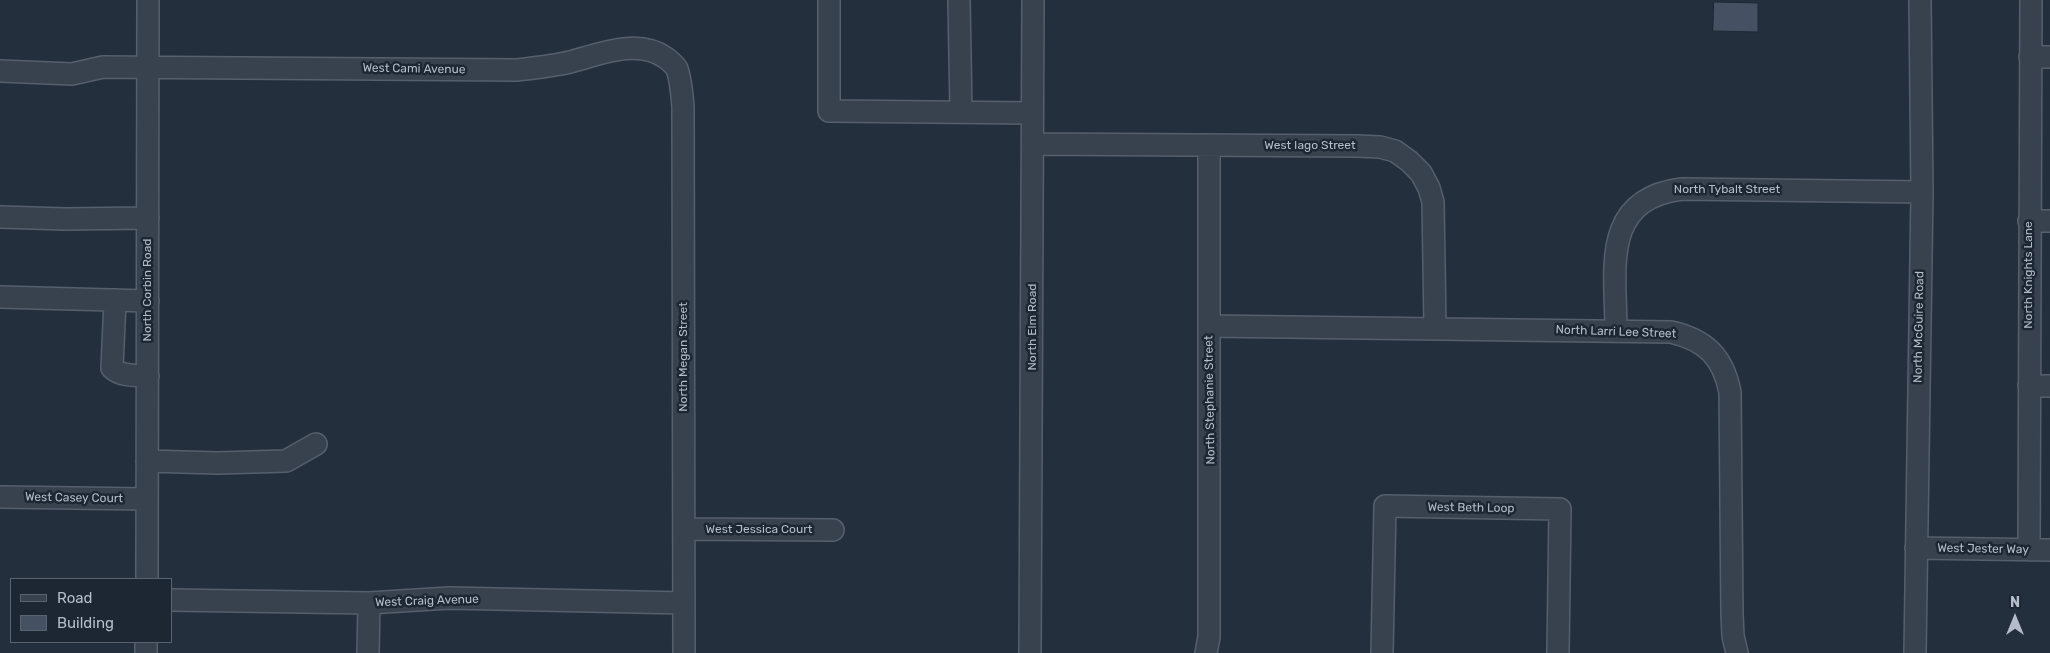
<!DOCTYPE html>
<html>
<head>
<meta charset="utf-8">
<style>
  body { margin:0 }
  #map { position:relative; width:2050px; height:653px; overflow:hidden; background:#242f3e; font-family:Rubik,sans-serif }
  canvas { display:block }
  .legend { position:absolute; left:10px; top:578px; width:162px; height:65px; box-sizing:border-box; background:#1d2633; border:1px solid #59626f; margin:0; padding:6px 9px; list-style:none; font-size:15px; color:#b4bcc9 }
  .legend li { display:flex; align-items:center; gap:10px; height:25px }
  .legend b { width:25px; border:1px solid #59626f }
  .north { position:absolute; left:1990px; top:593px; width:50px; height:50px; -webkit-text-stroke:4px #1d2633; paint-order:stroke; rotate:0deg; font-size:14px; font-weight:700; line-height:20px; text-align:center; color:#b4bcc9 }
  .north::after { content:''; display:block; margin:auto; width:18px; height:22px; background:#b4bcc9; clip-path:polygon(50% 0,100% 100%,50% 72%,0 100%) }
</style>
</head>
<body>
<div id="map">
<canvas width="2050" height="653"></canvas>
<ul class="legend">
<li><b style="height:6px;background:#38414e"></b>Road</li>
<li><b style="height:14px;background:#455162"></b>Building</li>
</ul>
<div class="north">N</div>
</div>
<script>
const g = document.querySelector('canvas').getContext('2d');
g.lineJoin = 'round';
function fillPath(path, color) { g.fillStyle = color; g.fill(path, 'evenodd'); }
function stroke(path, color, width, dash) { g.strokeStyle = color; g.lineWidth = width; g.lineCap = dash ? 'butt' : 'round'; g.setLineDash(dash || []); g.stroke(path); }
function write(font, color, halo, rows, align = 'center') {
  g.font = font + ' Rubik,sans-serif'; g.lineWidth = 5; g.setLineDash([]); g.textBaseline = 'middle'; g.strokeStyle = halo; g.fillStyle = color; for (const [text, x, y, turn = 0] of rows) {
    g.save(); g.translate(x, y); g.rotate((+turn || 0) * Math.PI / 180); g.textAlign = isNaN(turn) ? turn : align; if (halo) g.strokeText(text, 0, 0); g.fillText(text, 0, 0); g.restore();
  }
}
const building = new Path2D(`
  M1714,2l44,1v29l-45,-1z`);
fillPath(building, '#455162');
stroke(building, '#1f2835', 1);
const minor = new Path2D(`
  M829,0v111l203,2
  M959,0l2,111
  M2030,57h20
  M0,71l72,3 31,-7 414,3c17,-2 36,-4 53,-8 30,-8 68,-24 96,-4 4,3 8,6 11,11 4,11 5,26 6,38l1,546
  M1033,144l324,2 23,1 15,4 14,10 12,12 8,15 4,14 2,125
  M0,217l65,2 83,-1
  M2029,221h21
  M0,297l148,4
  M115,300l-3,68c10,9 24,7 36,8
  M1209,326l462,6c35,8 52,25 59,60l2,222 1,22 4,17
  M1616,331c0,-61 -16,-132 66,-142l240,3
  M2029,386h21
  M147,461l71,2 68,-2 30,-17
  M0,497l147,2
  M684,529l149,1
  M1916,548l134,2
  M2029,550l2,-550
  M147,579l1,-579
  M171,600l198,3 80,-5 235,5
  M146,653v-11
  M368,653l1,-50
  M1030,653l3,-653
  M1206,653l3,-16v-491
  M1382,653l3,-147 175,3 -2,144
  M1915,653l7,-461 -2,-192`);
stroke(minor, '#565f6c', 24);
stroke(minor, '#38414e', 21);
write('12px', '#b4bcc9', '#1d2633', [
  ["West Cami Avenue",414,69,1],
  ["West Iago Street",1310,146],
  ["North Tybalt Street",1727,190],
  ["North Knights Lane",2029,275,-90],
  ["North Corbin Road",148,290,-90],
  ["North Elm Road",1033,327,-90],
  ["North McGuire Road",1919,327,-89],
  ["North Larri Lee Street",1616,332,2],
  ["North Megan Street",684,357,-90],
  ["North Stephanie Street",1210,400,-91],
  ["West Casey Court",74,498,1],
  ["West Beth Loop",1471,508,1],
  ["West Jessica Court",759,530],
  ["West Jester Way",1983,549,1],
  ["West Craig Avenue",427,601,-2]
]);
</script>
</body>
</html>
